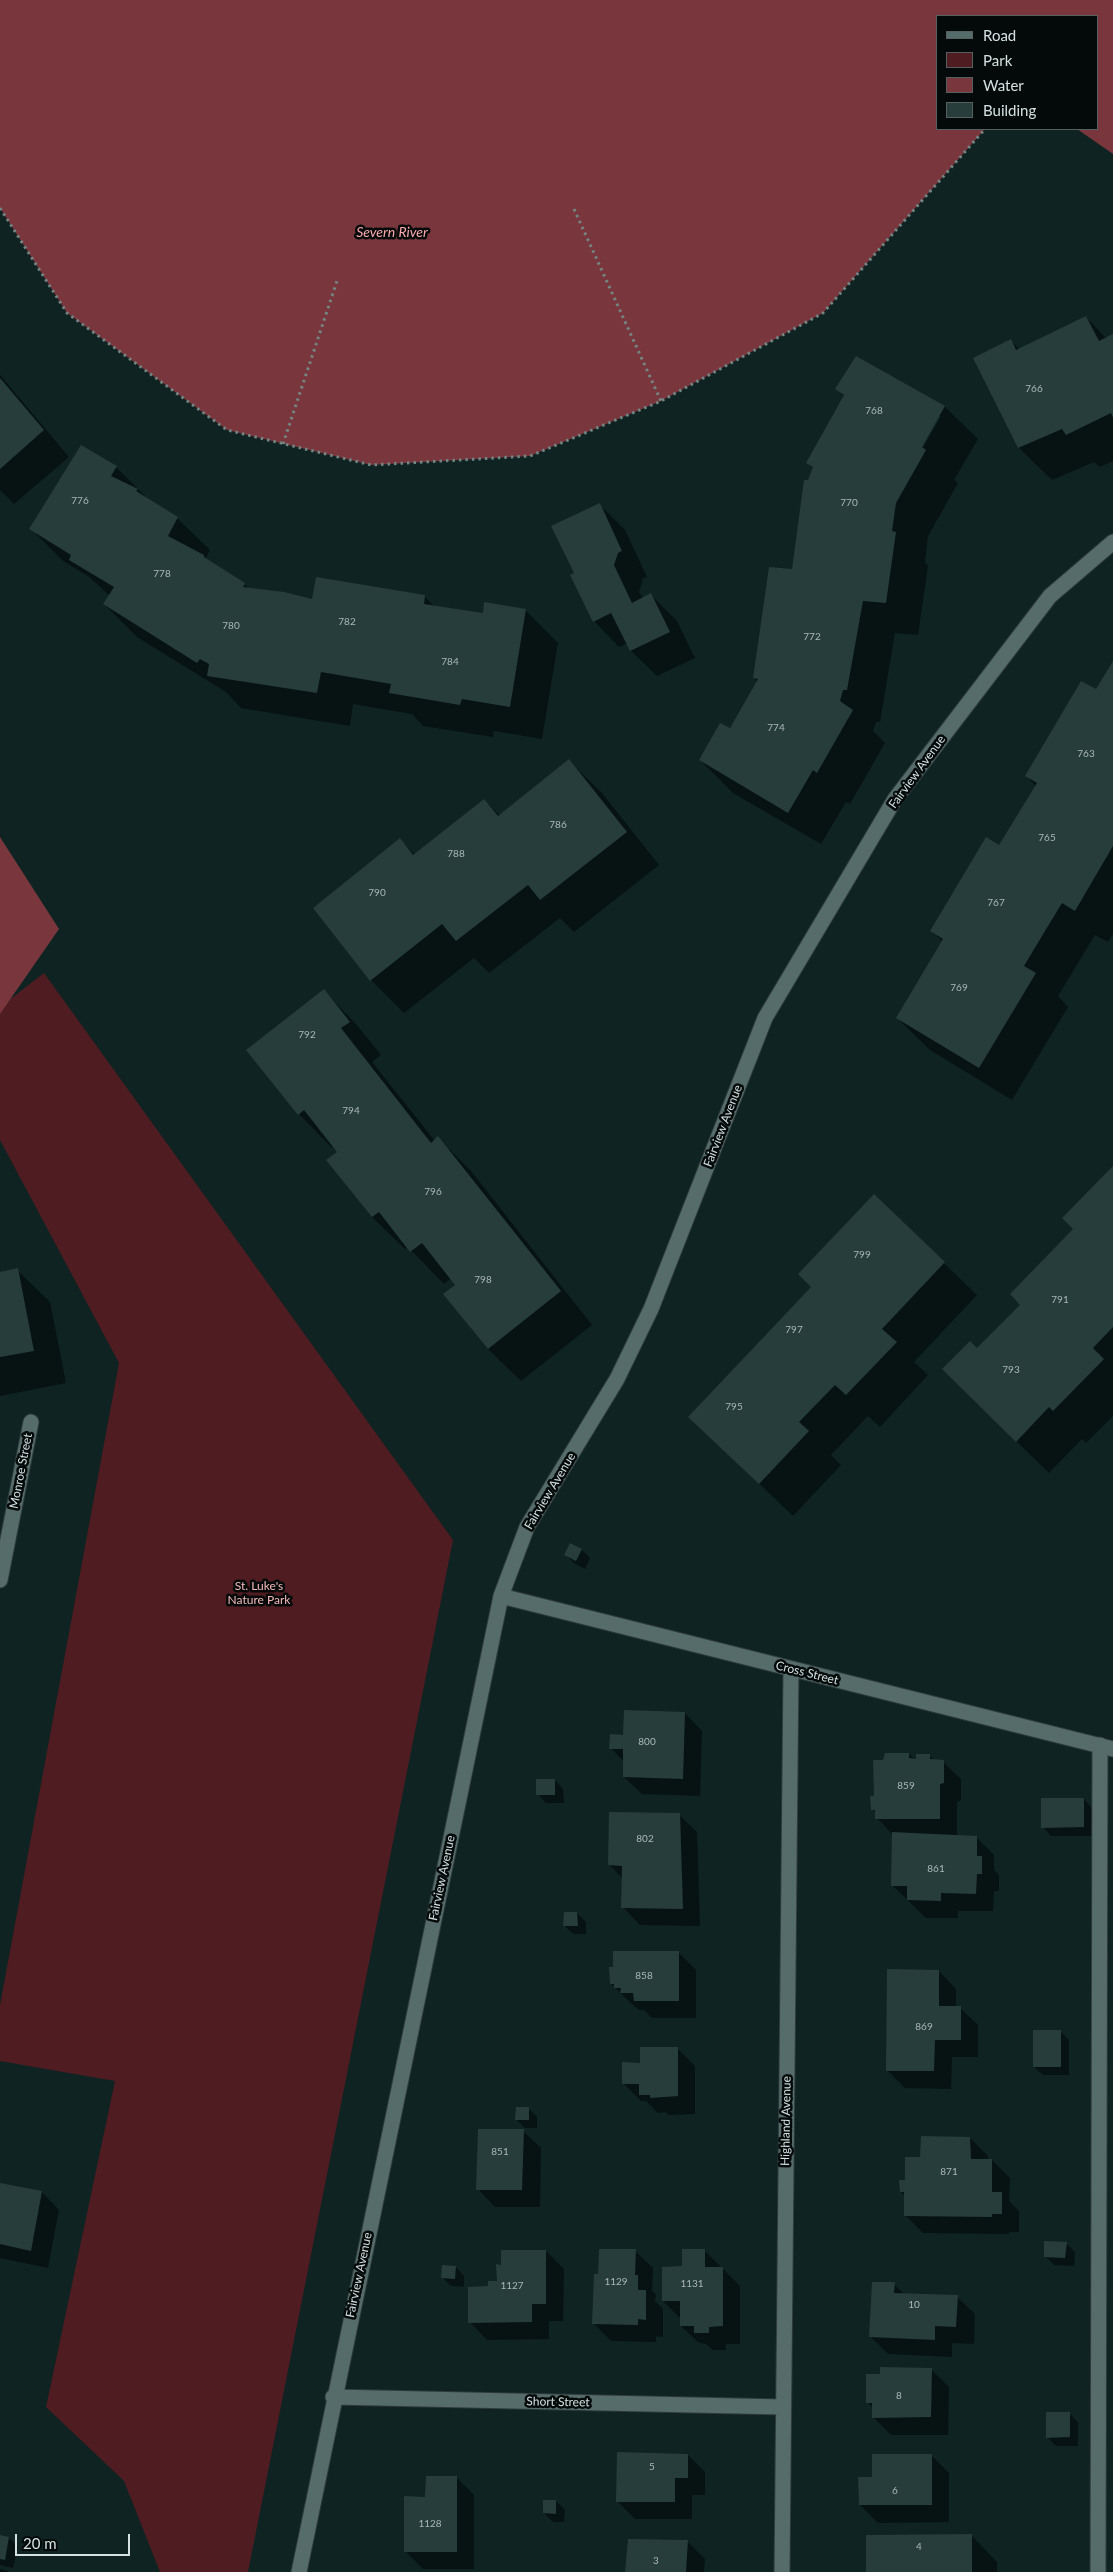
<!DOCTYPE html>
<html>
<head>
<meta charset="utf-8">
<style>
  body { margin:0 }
  #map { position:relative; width:1113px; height:2572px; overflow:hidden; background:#0e2322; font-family:Lato,sans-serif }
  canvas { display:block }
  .legend { position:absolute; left:936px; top:15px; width:162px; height:115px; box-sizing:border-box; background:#040a0a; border:1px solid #576060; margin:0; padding:6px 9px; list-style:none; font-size:15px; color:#d4e1e0 }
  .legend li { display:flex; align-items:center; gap:10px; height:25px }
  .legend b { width:25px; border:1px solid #576060 }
  .scale { position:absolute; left:15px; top:2534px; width:115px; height:22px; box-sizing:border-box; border:2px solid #d4e1e0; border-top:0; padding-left:6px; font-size:15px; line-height:18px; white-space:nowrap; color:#d4e1e0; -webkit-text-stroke:4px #040a0a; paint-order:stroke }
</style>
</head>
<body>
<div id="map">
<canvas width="1113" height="2572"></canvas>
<ul class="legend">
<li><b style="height:6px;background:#556c6b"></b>Road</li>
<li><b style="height:14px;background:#4f1c21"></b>Park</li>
<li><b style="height:14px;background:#79373d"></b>Water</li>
<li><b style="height:14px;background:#273d3c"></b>Building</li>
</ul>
<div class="scale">20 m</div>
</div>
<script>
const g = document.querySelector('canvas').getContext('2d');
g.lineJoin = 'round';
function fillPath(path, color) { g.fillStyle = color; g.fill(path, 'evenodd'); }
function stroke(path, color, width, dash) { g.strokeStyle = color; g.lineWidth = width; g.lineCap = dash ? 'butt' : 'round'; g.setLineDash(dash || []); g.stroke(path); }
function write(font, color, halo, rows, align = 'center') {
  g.font = font + ' Lato,sans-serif'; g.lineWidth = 5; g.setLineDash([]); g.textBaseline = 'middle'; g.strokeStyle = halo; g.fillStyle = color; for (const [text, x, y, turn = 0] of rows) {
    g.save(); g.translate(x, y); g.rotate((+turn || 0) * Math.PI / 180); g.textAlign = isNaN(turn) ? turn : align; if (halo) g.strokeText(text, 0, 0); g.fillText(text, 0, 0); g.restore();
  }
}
fillPath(new Path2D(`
  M44,973l409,567 -205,1032h-88l-36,-91 -78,-74 69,-326 -115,-20v-56l119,-642 -119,-223v-133z`), '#4f1c21');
fillPath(new Path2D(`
  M0,0h1113v154l-36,-25h20v-113h-160v113h48l-162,184 -162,88 -131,55 -159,9 -144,-35 -160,-117 -67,-105z
  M0,837l59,92 -59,85z`), '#79373d');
fillPath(new Path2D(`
  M1086,317l21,22 6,-3v125l-13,6 -6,-5 -42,18 -33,-32 -44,-89 36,-18 9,9z
  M857,357l88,50 33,32 -24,41 4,3 -30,53 -3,26 3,4 -10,69 -23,-2 -15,89h-4l-3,9 12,12 -35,61 -4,-2 -25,42 -88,-51 -33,-33 30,-30 28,-48 -4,-4 39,-108 16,-89 5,-12 -6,-6 36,-66 -7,-8zM938,416h3l-21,37 -3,-1z
  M0,375l69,82 -55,47 -14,-14z
  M116,467l33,33 28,18 33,32 -4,8 44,31 63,11 111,-4 11,11 49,8 41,-5 33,33 -16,96 -48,-8 -1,6 -70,-11 -11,-12 -59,-10 -3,22 -109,-18 -15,-16 -89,-55 -33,-33 6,-8 -22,-20 -25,-15 -32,-32z
  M600,505l25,25 22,47 -4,1 -4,14 4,7 8,-4 26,26 18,37 -38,18 -26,-25 -3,-8 -9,4 -25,-26z
  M1113,663v271l-5,8 -13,-7 -37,61 10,11 -56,93 -82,-50 -33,-32 46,-76 -11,-11 68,-84 36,-61 -10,-10 70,-85z
  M569,761l33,32 57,72 -85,67 -14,-14 -71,55 -15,-15 -70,55 -33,-33 -57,-72 86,-68 15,15 69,-55 16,16z
  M324,991l32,33 25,31 -9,7 63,79 3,-3 33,33 121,154 -71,56 -33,-32 -43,-55 12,-9 -6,-7 -7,6 -36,-37 -3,2 -33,-32 -33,-65 -5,-7 -3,2 -32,-33z
  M1113,1168v248l-27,27 -4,-4 -33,34 -73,-71 2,-52 44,-45 53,-75z
  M874,1196l103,99 -63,67 14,13 -48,52 -12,-11 -37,39 10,10 -48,51 -70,-67 90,-162z
  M17,1270l33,32 16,81 -66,13v-123z
  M582,1550l8,8 -5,11 -11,-6 -8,-8z
  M685,1713l17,18 -2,65 -58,-2 -18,-17v-15l-13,-14 13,-12z
  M909,1754l6,6 14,-5 6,6 8,1 18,17v21l-4,2v34l20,2 17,17v15l5,5v16h-5l-1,20h-35v7h-32l-34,-33 1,-50 -16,-17v-4l-5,-5 12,-48z
  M555,1780l8,9 1,14h-18l-8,-9z
  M1084,1799l8,9 1,28h-42l-8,-9z
  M679,1815l18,17 3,94 -60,-1 -17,-18v-28l-13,-14z
  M577,1913l9,9v12h-13l-9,-9z
  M678,1952l18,18v48h-44l-8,-8h-5l-6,-5 -22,-21z
  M939,1971l17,18v19h4l18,17v32h-26l-1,32 -46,-1 -18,-18z
  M1060,2031l9,9v35h-26l-9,-8z
  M677,2048l18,18v48l-26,1 -3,-3 -8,1 -12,-12h-5l-18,-18 18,-19z
  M529,2109l8,8v11h-12l-8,-8z
  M523,2131l18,17 -1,59h-45l-17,-18z
  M970,2138l18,18v4h4l18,18 -1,23 10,10v21h-10v2l-86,-1 -18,-18v-19l-4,-4 5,-11 16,-23z
  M0,2184l42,8 17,18 -11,58 -48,-10z
  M1066,2243l9,9 -1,14 -20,-1 -9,-9z
  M704,2250l36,36v58h-14v6h-13l-7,-6 -7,-1 -18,-17v-7l-18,-18 20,-34z
  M546,2251l18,18 -1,52h-14v18l-62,1 -17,-18 20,-34 8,-6 4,-16z
  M635,2251l18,17 -1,23 4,3 -1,7 8,8v28l-7,-1v6l-45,-1 -17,-17 5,-48z
  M456,2267l8,9v11l-13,-1 -9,-9z
  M894,2284l11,11 52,2 18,17 -1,30 -22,-1v14l-64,-3 -18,-18z
  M931,2369l18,18 -1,48h-57l-18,-18v-9l-6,-6z
  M1069,2413l9,9v24h-22l-9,-9z
  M688,2455l17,17v23h-13v24h-57l-18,-18z
  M931,2455l18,18v49l-71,1 -18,-18 13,-27z
  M457,2478l17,17v74h-51l-18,-18 22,-53z
  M556,2501l9,9 -1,12h-11l-9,-9z
  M0,2536l9,2 9,9 -5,21 -13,-3z
  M972,2536l25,26v10h-130z
  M687,2541l18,18 -1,13h-77z
  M0,2569l8,2 1,1h-9z`), '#0007');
fillPath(new Path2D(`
  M1086,316l13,25 14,-7v84l-2,-5 -45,22 -4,-6 -44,19 -45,-90 38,-19 5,11z
  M856,356l89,50 -23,41 4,3 -30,53 -4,28 4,1 -10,71 -23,-2 -16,89h-4l-3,11 13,9 -36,63 -4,-3 -25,43 -89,-53 21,-37 10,5 28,-49 -5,-1 16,-111 23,2 12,-89h4l5,-13 -7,-4 38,-68 -9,-6z
  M0,378l44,52 -44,39z
  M81,445l36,21 -6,10 27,13 -2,2 42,26 -10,19 36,19v2l41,26 -2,4 41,5 28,7 4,-22 109,18 -1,9 59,9 1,-11 42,7 -16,98 -48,-8 -2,6 -71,-12 2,-9 -70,-12 -4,21 -110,-17 2,-12 -9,-5 -3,4 -94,-59 11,-17 -45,-27 2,-5 -42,-26z
  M600,503l22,48 -4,2 -4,12 18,38 19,-10 19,39 -40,19 -19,-38 -18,9 -23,-47 4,-2 -23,-47z
  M1113,661v185l-38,65 -13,-8 -17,28 -21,35 12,7 -57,95 -83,-50 47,-79 -13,-8 56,-94 13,8 38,-62 -12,-7 56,-95 15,8z
  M569,759l58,73 -87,68 -12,-15 -72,56 -14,-17 -72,57 -57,-73 87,-70 13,17 71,-56 14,17z
  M324,989l26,33 -9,6 90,115 7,-7 123,155 -73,58 -45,-55 12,-9 -33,-42 -12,9 -31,-40 -7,5 -46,-57 11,-8 -33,-42 -6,5 -52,-65z
  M1113,1166v161l-20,21 11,11 -51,52 -4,-4 -33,35 -74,-73 28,-28 7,7 43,-43 -10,-11 63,-65 -11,-11z
  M874,1194l71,68 -63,67 15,13 -51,53 -11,-10 -36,37 10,9 -50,53 -71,-67 123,-130 -13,-13z
  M18,1268l16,83 -34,6v-85z
  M570,1543l12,6 -6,12 -12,-6z
  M624,1710l61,2 -2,67 -60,-2v-28h-14l1,-15 13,1z
  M885,1753h24v5l7,1v-5h14v5l14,1v23l-4,1v35h-65v-9h-4l-1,-14h4l-1,-36h10z
  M536,1779h19v16h-19z
  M1041,1798h43v29l-43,1z
  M609,1812l71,1 3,96 -62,-1 1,-42 -14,-1z
  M892,1832l85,4v20h5v18h-5l-1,20 -35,-1v8l-34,-1v-14h-16z
  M564,1912h13l1,14h-15z
  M613,1951h66v50h-45l-1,-8h-13l1,-5h-7v-4h-4l-1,-17h4z
  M887,1969l52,1v36h22v34h-26l-1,31h-48z
  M1033,2030h28v37h-28z
  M640,2047h38v49l-28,2v-3h-11v-11h-17v-22l18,1z
  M516,2107h13v13h-14z
  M478,2129h46l-2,61h-46z
  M921,2136l49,1 1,22h21v33h10v22h-10v3l-88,-1v-24h-4l-1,-12h6v-23h15z
  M0,2183l42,8 -11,60 -31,-7z
  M1044,2241l23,1 -2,16 -21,-1z
  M599,2249h37l-1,26h3v15h8v30l-8,-1v6l-46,-1 2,-50h4z
  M682,2249h23v18h18v59l-14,1v6h-15v-7h-14v-25h-18v-34l20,-1z
  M501,2250h45v54h-14v18l-64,1v-36l20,-1v-5h9l-1,-17 5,1z
  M442,2265l14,1 -1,13 -14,-1z
  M872,2282h23l-1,11 64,2 -2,32 -21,-1v14l-66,-3z
  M880,2367l52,1 -1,49 -59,1v-15h-6v-29h14z
  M1046,2412h24v25l-24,1z
  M617,2452l71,2v24h-13v24h-59z
  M872,2454h60v51h-73l-1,-28h14z
  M426,2476h31v76h-53v-56l21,1z
  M543,2500h13v14l-13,-1z
  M972,2534v38h-106v-37z
  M0,2535l9,2 -4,23 -5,-1z
  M628,2539l60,1 -2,32h-61z`), '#273d3c');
const lane = new Path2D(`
  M1098,2572l2,-827`);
const street = new Path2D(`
  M0,1580l31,-158
  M501,1596l612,153
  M333,2397l450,10
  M299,2572l202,-976 26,-69 90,-148 34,-70 114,-291 130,-219 155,-203 63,-54
  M782,2572l9,-903`);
stroke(lane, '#2f3b3b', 17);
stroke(street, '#2f3b3b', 17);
stroke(new Path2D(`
  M0,208l67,105 160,117 144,35 159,-9 131,-55 162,-88 162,-184
  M574,209l87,192
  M283,444l55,-166`), '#748584', 3, [2.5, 4]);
stroke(lane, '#556c6b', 15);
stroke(street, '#556c6b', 15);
write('10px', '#a9b8b7', null, [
  ["766",1034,389],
  ["768",874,411],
  ["776",80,501],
  ["770",849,503],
  ["778",162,574],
  ["782",347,622],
  ["780",231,626],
  ["772",812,637],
  ["784",450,662],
  ["774",776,728],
  ["763",1086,754],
  ["786",558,825],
  ["765",1047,838],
  ["788",456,854],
  ["790",377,893],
  ["767",996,903],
  ["769",959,988],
  ["792",307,1035],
  ["794",351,1111],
  ["796",433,1192],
  ["799",862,1255],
  ["798",483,1280],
  ["791",1060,1300],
  ["797",794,1330],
  ["793",1011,1370],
  ["795",734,1407],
  ["800",647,1742],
  ["859",906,1786],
  ["802",645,1839],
  ["861",936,1869],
  ["858",644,1976],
  ["869",924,2027],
  ["851",500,2152],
  ["871",949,2172],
  ["1129",616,2282],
  ["1131",692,2284],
  ["1127",512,2286],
  ["10",914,2305],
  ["8",899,2396],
  ["5",652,2467],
  ["6",895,2491],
  ["1128",430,2524],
  ["4",919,2547],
  ["3",656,2561]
]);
write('12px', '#d4e1e0', '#040a0a', [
  ["Fairview Avenue",917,772,-54],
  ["Fairview Avenue",723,1126,-69],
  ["Monroe Street",21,1471,-79],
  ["Fairview Avenue",550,1491,-59],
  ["Cross Street",807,1673,14],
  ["Fairview Avenue",442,1878,-78],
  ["Highland Avenue",786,2121,-89],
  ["Fairview Avenue",359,2275,-78],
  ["Short Street",558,2402,1]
]);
write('12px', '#f6b8b9', '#040a0a', [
  ["St. Luke's",259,1586],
  ["Nature Park",259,1600]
]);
write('italic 14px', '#fca9ad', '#040a0a', [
  ["Severn River",392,232]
]);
</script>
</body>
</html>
